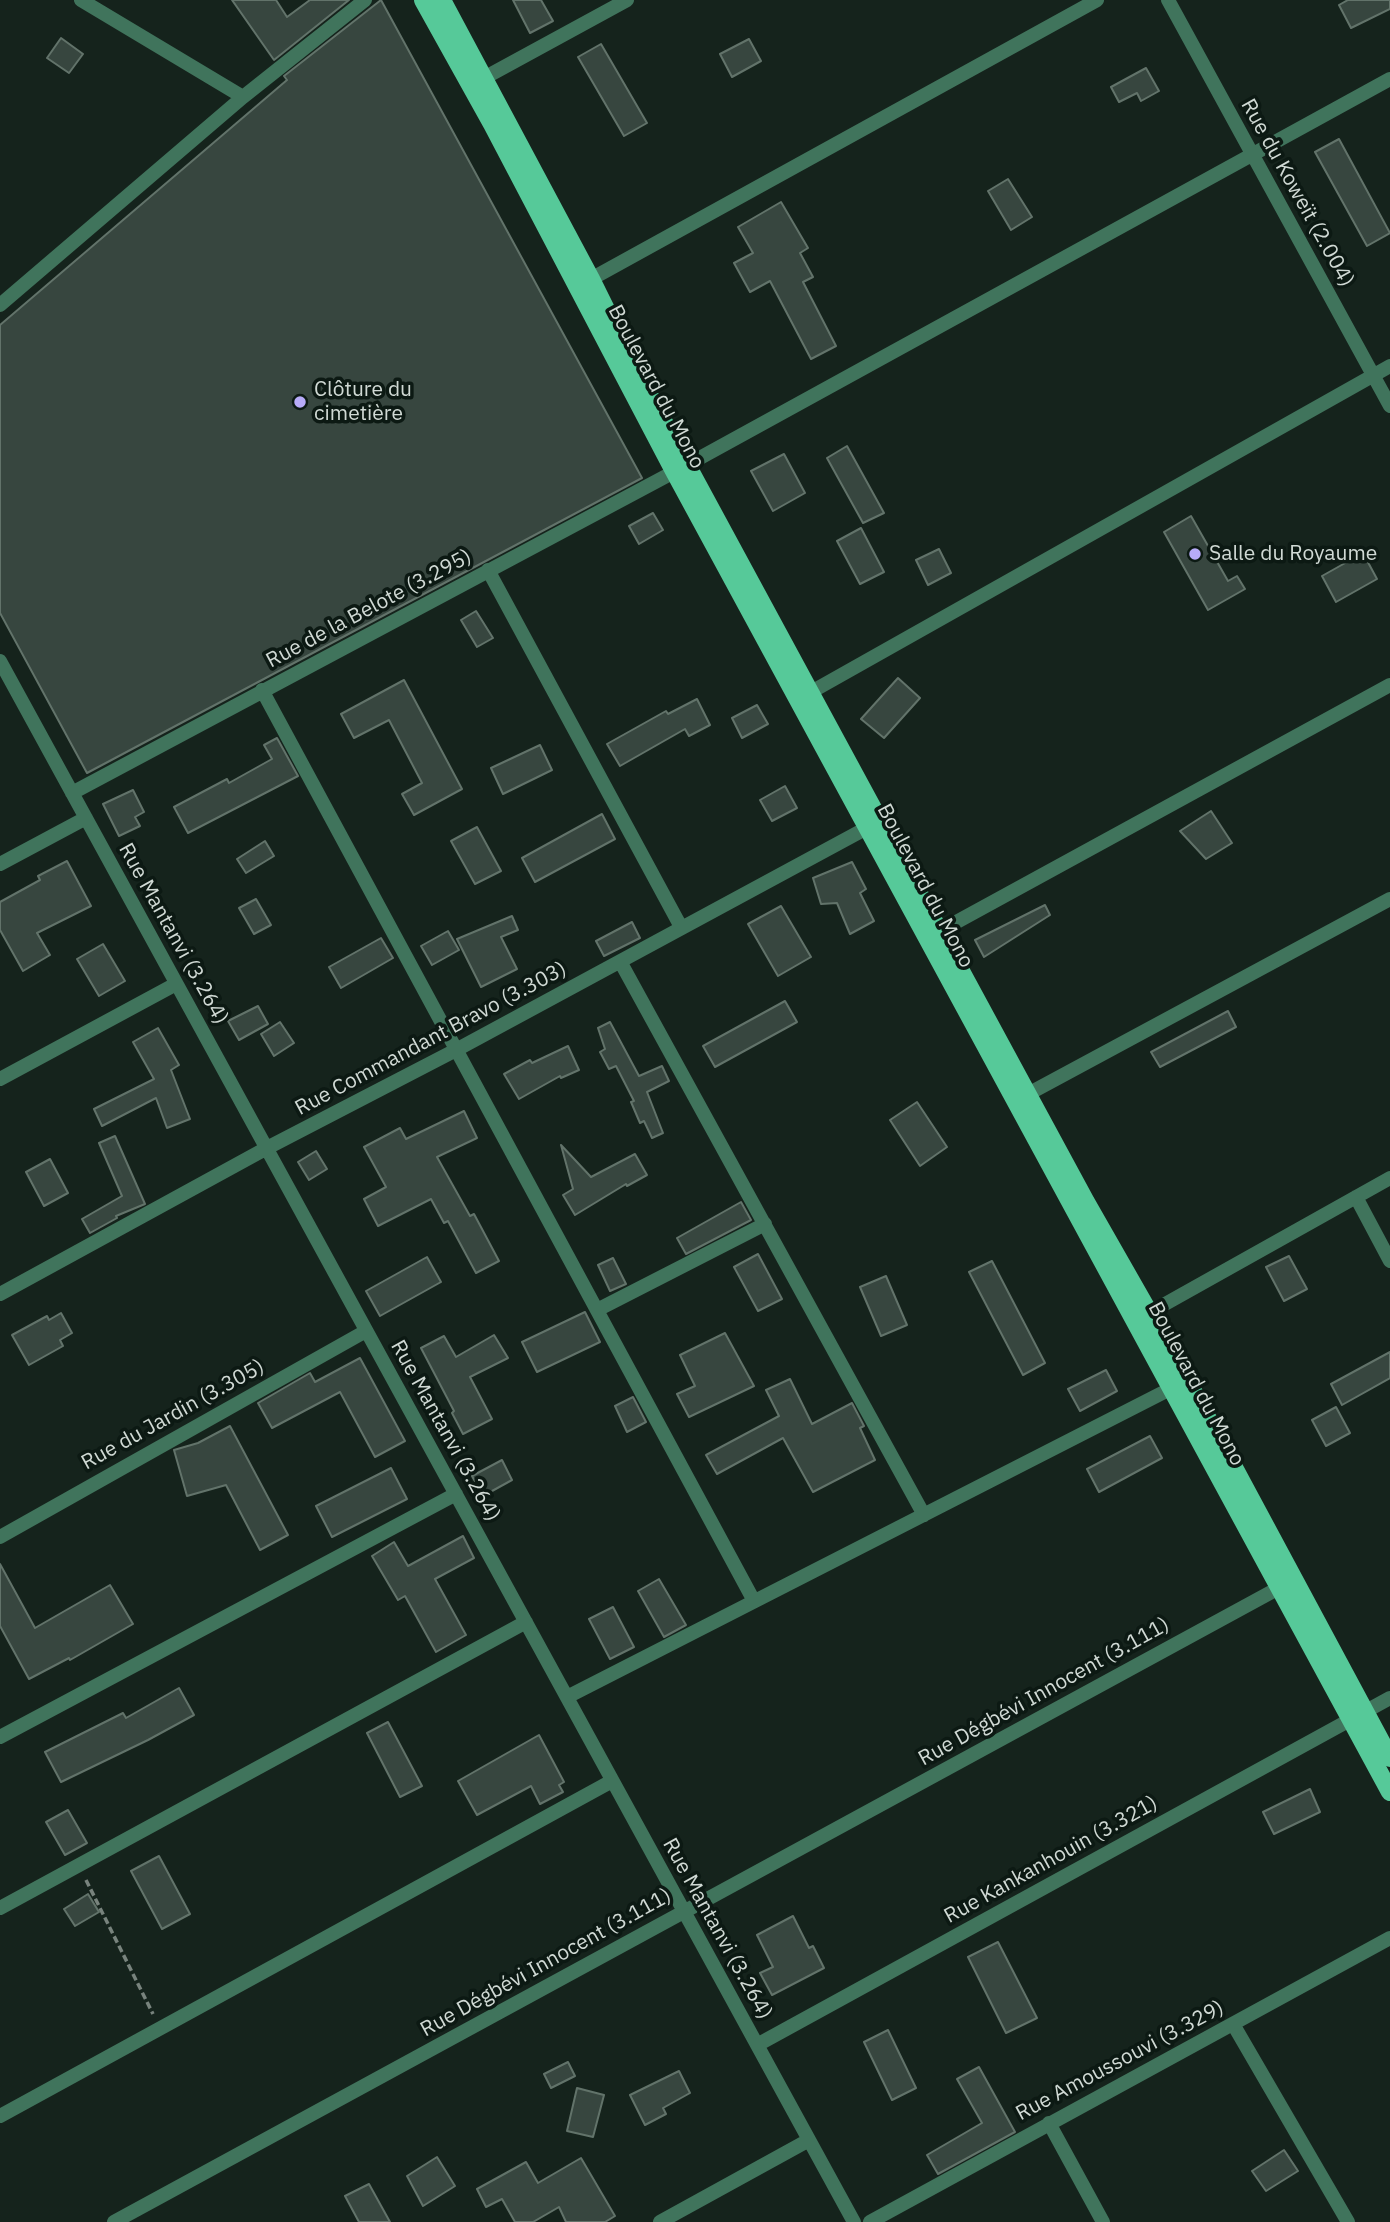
<!DOCTYPE html>
<html>
<head>
<meta charset="utf-8">
<style>
  body { margin:0 }
  canvas { display:block; background:#15231c }
</style>
</head>
<body>
<canvas width="1390" height="2222"></canvas>
<script>
const g = document.querySelector('canvas').getContext('2d');
g.lineJoin = 'round';
function fillPath(path, color) { g.fillStyle = color; g.fill(path, 'evenodd'); }
function stroke(path, color, width, dash) { g.strokeStyle = color; g.lineWidth = width; g.lineCap = dash ? 'butt' : 'round'; g.setLineDash(dash || []); g.stroke(path); }
function write(font, color, halo, rows, align = 'center') {
  g.font = font + ' "IBM Plex Sans",sans-serif'; g.lineWidth = 7; g.setLineDash([]); g.textBaseline = 'middle'; g.strokeStyle = halo; g.fillStyle = color; for (const [text, x, y, turn = 0] of rows) {
    g.save(); g.translate(x, y); g.rotate((+turn || 0) * Math.PI / 180); g.textAlign = isNaN(turn) ? turn : align; if (halo) g.strokeText(text, 0, 0); g.fillText(text, 0, 0); g.restore();
  }
}
const building = new Path2D(`
  M232,0h44l11,17 23,-17h39l-75,60z
  M381,0l261,478 -555,295 -87,-160v-288l287,-245 -3,-4z
  M513,0h28l12,21 -23,12z
  M1348,0h42v9l-39,19 -12,-23z
  M61,38l22,16 -14,19 -22,-15z
  M749,39l12,22 -29,16 -12,-23z
  M601,44l46,79 -23,13 -46,-79z
  M1146,68l13,23 -18,10 -4,-8 -18,9 -8,-15z
  M1339,139l51,94 -23,13 -52,-94z
  M1008,179l24,38 -21,13 -23,-39z
  M781,202l27,46 -8,5 13,24 -10,5 33,64 -25,13 -41,-78 -20,11 -16,-29 19,-10 -15,-26z
  M847,446l37,67 -21,10 -36,-65z
  M784,454l21,39 -32,18 -22,-40z
  M653,513l10,17 -24,14 -10,-18z
  M1191,516l37,65 9,-5 8,13 -37,21 -44,-78z
  M861,528l23,44 -24,12 -23,-43z
  M939,549l12,24 -23,12 -12,-25z
  M1363,553l14,26 -41,23 -14,-26z
  M476,611l17,27 -16,9 -16,-27z
  M898,678l22,20 -36,40 -23,-19z
  M404,680l58,109 -48,26 -12,-21 20,-11 -33,-63 -35,18 -13,-24z
  M697,699l13,26 -21,11 -4,-7 -65,37 -13,-22 59,-33 2,3z
  M757,705l11,19 -26,14 -10,-20z
  M277,738l21,38 -110,57 -14,-26 53,-28 2,4 43,-24 -8,-14z
  M540,745l12,25 -49,24 -12,-26z
  M785,786l12,22 -25,13 -12,-21z
  M133,790l11,22 -9,5 5,9 -21,10 -16,-32z
  M1211,811l21,32 -26,16 -26,-28z
  M602,814l13,25 -80,43 -13,-24z
  M477,827l24,44 -26,13 -24,-43z
  M265,841l9,15 -28,17 -9,-14z
  M67,861l24,45 -54,27 13,22 -27,16 -23,-41v-28l40,-22 -2,-4z
  M852,862l14,27 -6,4 14,28 -24,13 -13,-31 -16,1 -8,-26z
  M256,899l15,26 -17,9 -15,-26z
  M1045,905l5,10 -66,42 -9,-17z
  M781,906l30,51 -33,19 -30,-52z
  M512,916l6,14 -17,7 16,32 -36,18 -24,-48z
  M632,922l8,16 -36,18 -8,-15z
  M448,931l11,19 -27,15 -11,-19z
  M381,938l12,20 -52,30 -12,-21z
  M103,944l22,37 -26,15 -22,-37z
  M785,1001l12,21 -82,45 -12,-21z
  M258,1006l10,18 -29,16 -11,-19z
  M1228,1011l8,16 -76,40 -9,-15z
  M280,1022l14,21 -20,13 -13,-22z
  M610,1022l29,54 23,-10 7,15 -22,11 16,41 -11,5 -8,-17 -4,2 -9,-21 3,-1 -18,-35 -7,3 -9,-17 5,-3 -7,-21z
  M158,1028l21,37 -8,5 19,49 -23,9 -11,-30 -54,28 -8,-17 60,-30 -21,-37z
  M568,1046l11,24 -18,8 -1,-2 -41,23 -15,-25 26,-14 2,3z
  M917,1102l30,45 -27,19 -30,-46z
  M464,1111l13,27 -40,19 33,59 4,-2 25,47 -23,12 -28,-52 -4,2 -13,-24 -53,27 -14,-27 22,-12 -22,-40 36,-19 6,11z
  M115,1136l30,68 -29,12 1,2 -27,15 -8,-14 40,-23 -23,-53z
  M561,1145l30,32 44,-23 12,21 -20,11 -1,-2 -51,31 -12,-20 10,-6z
  M316,1151l11,18 -18,11 -11,-18z
  M50,1159l18,34 -24,13 -18,-34z
  M741,1202l10,18 -65,34 -9,-16z
  M758,1254l24,45 -24,12 -24,-44z
  M1289,1256l18,33 -23,12 -18,-34z
  M427,1257l14,25 -61,34 -14,-25z
  M613,1258l13,26 -16,7 -12,-26z
  M992,1261l53,102 -22,12 -54,-103z
  M886,1276l21,49 -26,11 -21,-49z
  M585,1312l15,30 -63,30 -15,-30z
  M61,1313l11,20 -12,7 3,6 -34,19 -17,-30 35,-19 2,4z
  M725,1333l29,53 -65,31 -12,-23 18,-8 -15,-31z
  M494,1335l14,23 -38,19 22,42 -29,15 -11,-21 2,-2 -33,-63 23,-12 12,21z
  M1390,1352v26l-48,27 -11,-21z
  M360,1358l45,83 -30,16 -35,-65 -68,36 -14,-25 52,-30 5,9z
  M1106,1370l11,21 -37,20 -12,-22z
  M790,1379l22,45 40,-21 12,23 -4,2 15,32 -62,32 -30,-54 -66,36 -11,-19 73,-39 -13,-26z
  M633,1397l13,25 -19,10 -12,-26z
  M1336,1407l14,26 -24,13 -14,-26z
  M230,1426l58,109 -28,15 -34,-65 -39,11 -13,-46 24,-7z
  M1150,1436l12,22 -63,34 -12,-23z
  M502,1460l10,20 -29,16 -11,-20z
  M391,1468l16,31 -75,38 -16,-31z
  M463,1536l11,22 -39,21 31,56 -30,17 -31,-56 -7,4 -26,-44 22,-14 14,24z
  M0,1564l35,64 75,-43 23,39 -63,36 -1,-2 -40,21 -29,-53z
  M659,1579l27,46 -22,12 -26,-46z
  M613,1607l21,40 -24,12 -21,-40z
  M179,1688l15,27 -46,25 -87,42 -16,-30 78,-39 3,5z
  M388,1722l34,64 -22,11 -33,-64z
  M539,1735l25,47 -5,3 4,7 -23,12 -9,-18 -54,29 -19,-34z
  M1310,1789l10,23 -46,22 -11,-22z
  M68,1810l19,33 -22,12 -19,-33z
  M159,1856l31,58 -28,15 -31,-58z
  M88,1894l11,18 -24,14 -11,-17z
  M793,1916l16,32 4,-2 11,22 -52,27 -12,-22 13,-6 -16,-32z
  M998,1942l39,76 -31,15 -38,-76z
  M888,2030l28,58 -24,12 -28,-58z
  M568,2062l7,14 -24,12 -7,-14z
  M979,2067l36,65 -77,42 -11,-19 55,-32 -25,-44z
  M679,2071l11,22 -27,15 3,6 -21,11 -15,-30z
  M577,2088l27,7 -11,42 -26,-6z
  M1284,2150l14,21 -32,20 -14,-20z
  M437,2157l18,29 -32,20 -16,-30z
  M581,2158l34,58 -10,6h-39l-7,-15 -26,15h-18l-13,-23 -16,8 -9,-18 49,-27 12,21z
  M369,2184l21,38h-31l-14,-26z`);
fillPath(building, '#37463f');
stroke(building, '#62736a', 2);
stroke(new Path2D(`
  M86,1880l67,134`), '#78837d', 3.5, [7, 3.5]);
stroke(new Path2D(`
  M81,0l162,97
  M1168,0l222,406
  M484,78l143,-78
  M591,279l506,-279
  M0,305l243,-208 122,-97
  M488,570l193,357
  M0,661l854,1561
  M262,690l492,911
  M811,692l579,-326
  M72,793l615,-328 703,-386
  M0,864l86,-46
  M940,931l450,-246
  M621,963l303,552
  M0,1079l176,-95
  M1028,1094l362,-195
  M1356,1197l34,64
  M0,1294l267,-146 189,-98 420,-227
  M597,1310l168,-86
  M1149,1313l241,-135
  M0,1537l366,-206
  M567,1697l605,-309 3,-8
  M0,1737l456,-243
  M0,1908l526,-286
  M1233,2024l115,198
  M757,2045l633,-347
  M0,2116l612,-335
  M1049,2123l54,99
  M114,2222l1174,-639
  M660,2222l149,-82
  M870,2222l520,-284`), '#40745c', 14);
stroke(new Path2D(`
  M423,0l69,124 182,347 716,1321
  M442,0l149,279 49,99 446,824 93,163 211,393`), '#56c999', 18);
for (const [x, y, r, color] of [
  [300,402,7,"#b7abf8"],
  [1195,554,7,"#b7abf8"]
]) { const dot = new Path2D(); dot.arc(x, y, r, 0, 2 * Math.PI); g.fillStyle = color; g.fill(dot); stroke(dot, '#0c1913', 2.5); }
write('21px', '#d0d9d4', '#0c1913', [
  ["Rue du Koweït (2.004)",1297,193,61],
  ["Boulevard du Mono",656,387,62],
  ["Rue de la Belote (3.295)",369,609,-28],
  ["Boulevard du Mono",925,886,62],
  ["Rue Mantanvi (3.264)",173,934,61],
  ["Rue Commandant Bravo (3.303)",431,1039,-28],
  ["Boulevard du Mono",1196,1384,62],
  ["Rue du Jardin (3.305)",173,1415,-29],
  ["Rue Mantanvi (3.264)",445,1431,61],
  ["Rue Dégbévi Innocent (3.111)",1044,1692,-29],
  ["Rue Kankanhouin (3.321)",1051,1860,-29],
  ["Rue Mantanvi (3.264)",717,1929,61],
  ["Rue Dégbévi Innocent (3.111)",546,1963,-29],
  ["Rue Amoussouvi (3.329)",1120,2061,-28]
]);
write('21px', '#d0d9d4', '#0c1913', [
  ["Clôture du",314,390],
  ["cimetière",314,414],
  ["Salle du Royaume",1209,554]
], 'left');
</script>
</body>
</html>
